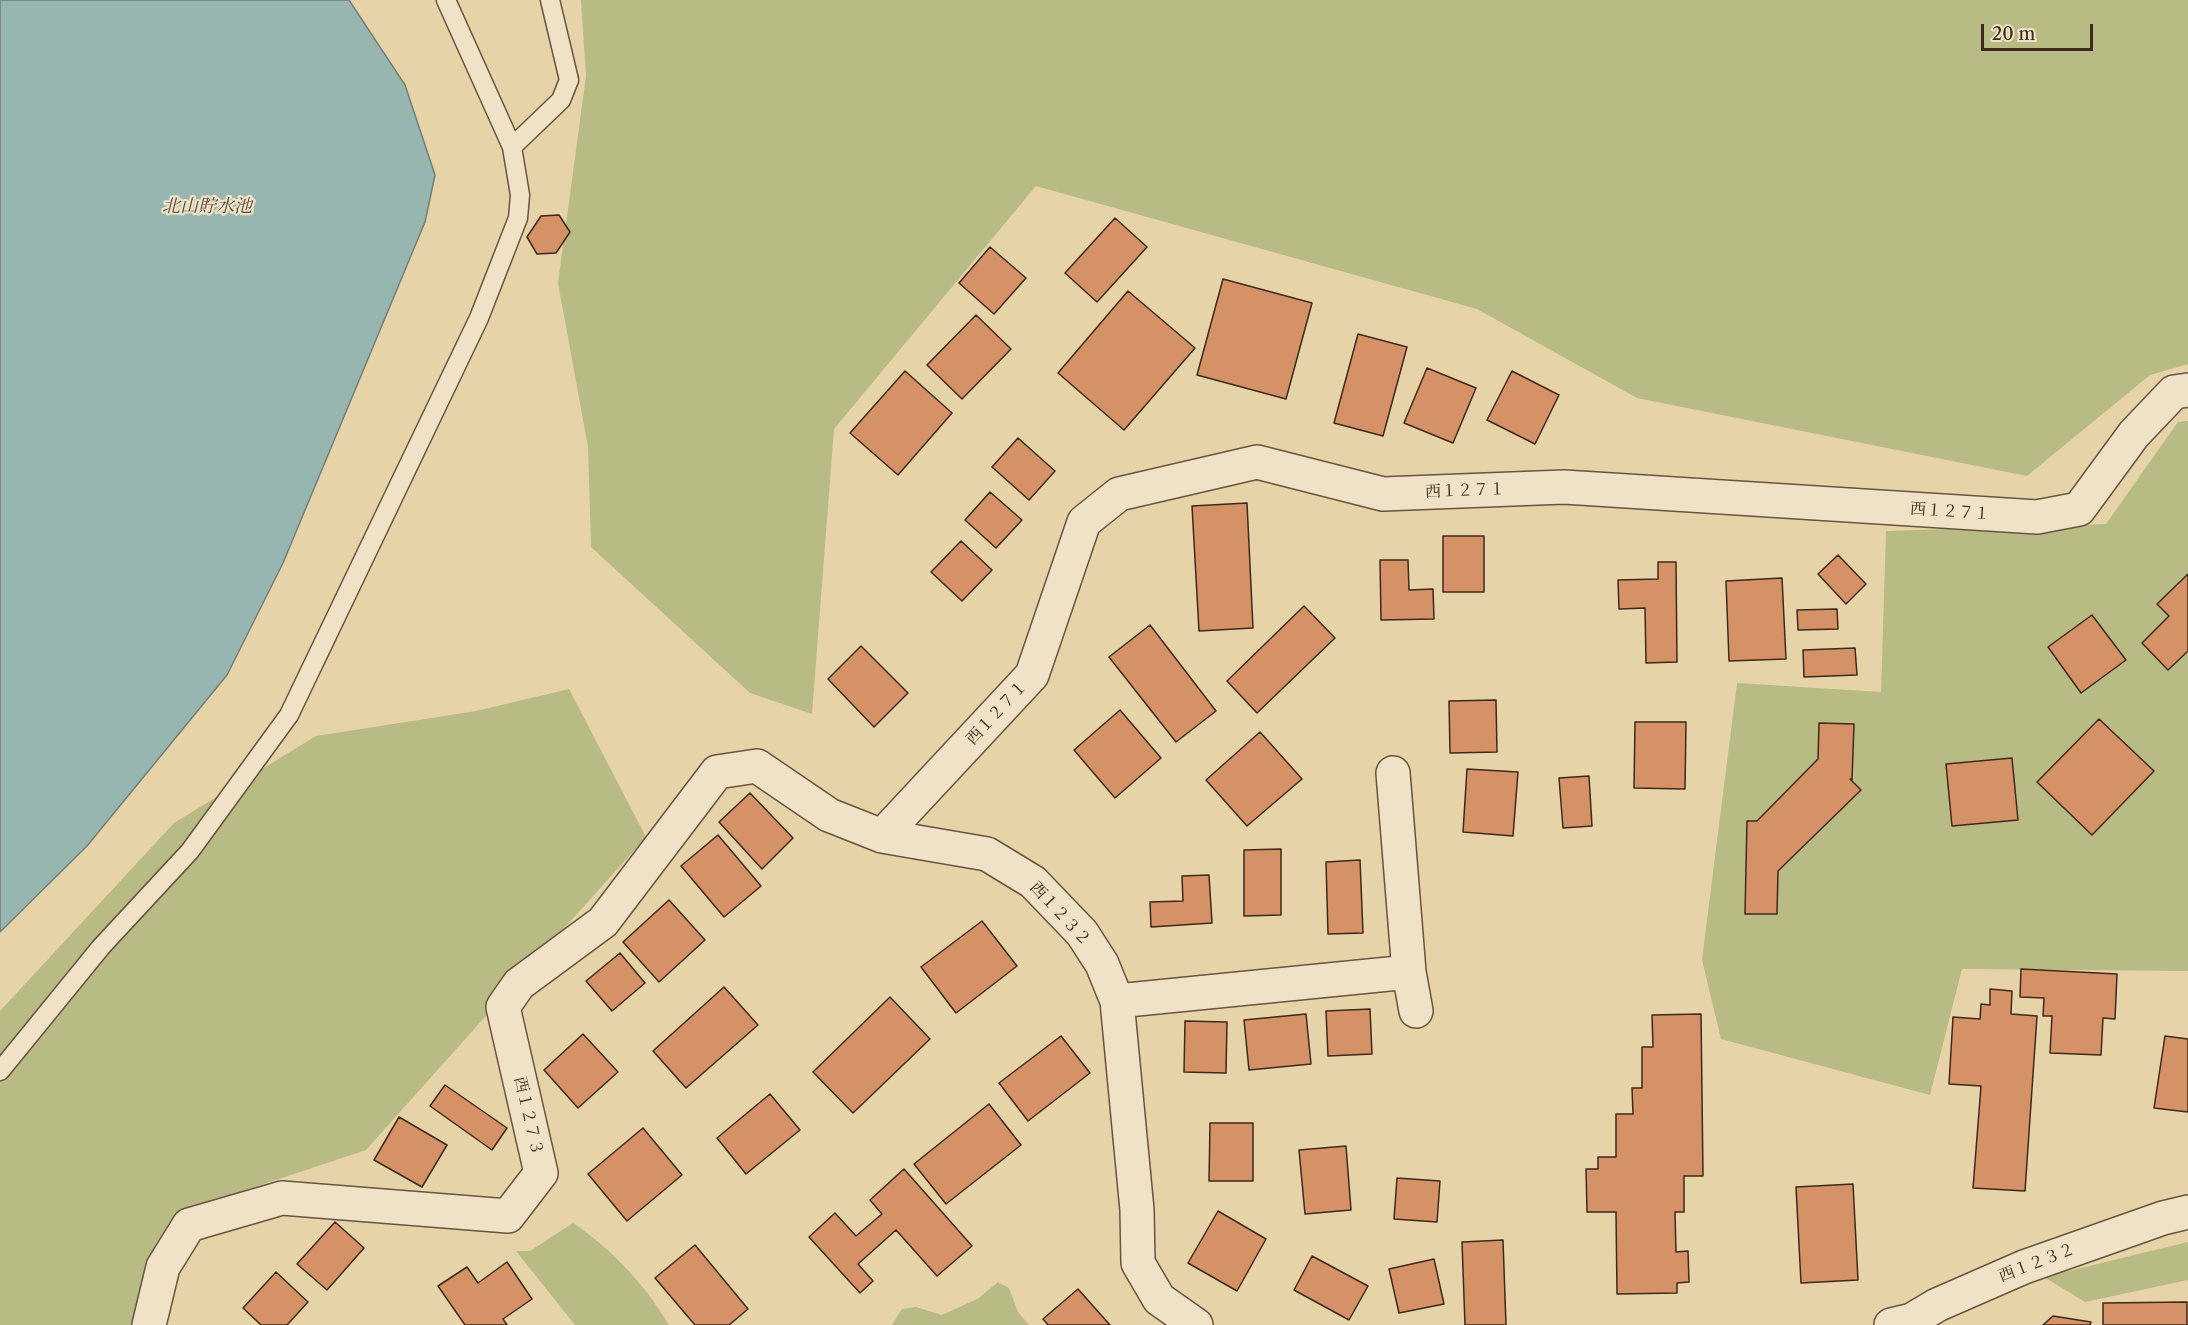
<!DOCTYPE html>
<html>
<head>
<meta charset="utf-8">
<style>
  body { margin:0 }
  #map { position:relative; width:2188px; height:1325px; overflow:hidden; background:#e7d3a8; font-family:"Libre Caslon Text",serif }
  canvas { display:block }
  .scale { position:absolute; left:1981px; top:24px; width:112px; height:27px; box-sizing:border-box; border:3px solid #3e291d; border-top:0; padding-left:8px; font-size:18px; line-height:21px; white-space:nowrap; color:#3e291d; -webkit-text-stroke:4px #efe2c6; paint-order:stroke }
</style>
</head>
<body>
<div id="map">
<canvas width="2188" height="1325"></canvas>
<div class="scale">20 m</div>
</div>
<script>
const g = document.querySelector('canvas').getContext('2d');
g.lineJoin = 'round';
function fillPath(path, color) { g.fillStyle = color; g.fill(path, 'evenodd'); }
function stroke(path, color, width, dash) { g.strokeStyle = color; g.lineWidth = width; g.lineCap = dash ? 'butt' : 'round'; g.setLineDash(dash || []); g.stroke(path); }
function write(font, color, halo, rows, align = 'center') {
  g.font = font + ' "Libre Caslon Text","Noto Serif JP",serif'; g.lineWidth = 4.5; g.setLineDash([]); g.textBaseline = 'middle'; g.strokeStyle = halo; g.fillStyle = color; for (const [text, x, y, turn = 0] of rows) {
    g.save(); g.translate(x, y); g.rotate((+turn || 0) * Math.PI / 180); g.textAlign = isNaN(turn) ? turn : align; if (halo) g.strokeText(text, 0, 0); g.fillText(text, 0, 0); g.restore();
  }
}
fillPath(new Path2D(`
  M581,0h1607v364l-38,11 -123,101 -390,-78 -160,-89 -441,-123 -202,243 -22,285 -62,-21 -159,-146 -3,-100 -30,-164 28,-207z
  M2188,421v550l-226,-2 -32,126 -209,-56 -19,-79 35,-277 144,9 5,-161 220,-7 72,-102z
  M569,689l77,148 -280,313 -189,63 -36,112h-141v-314l174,-188 142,-87 160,-25z
  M573,1223c39,26 72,62 96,102h-94l-59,-74h14z
  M2188,1242v38l-103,22 -41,-25z
  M998,1282l11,6 9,24 11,13h-137l10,-16 14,-2 26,8 37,-17z`), '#b9bb85');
const water = new Path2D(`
  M0,0h349l56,85 30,90 -10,47 -142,341 -56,112 -140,171 -87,86z`);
fillPath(water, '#98b6b0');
stroke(water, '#747e75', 1.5);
const building = new Path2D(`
  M559,215l11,17 -14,21 -19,1 -10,-17 14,-21z
  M1115,218l32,29 -50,55 -32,-29z
  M990,247l36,31 -32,36 -35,-31z
  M1223,279l89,24 -26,96 -89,-24z
  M1128,291l67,57 -71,82 -66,-57z
  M976,315l35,34 -49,50 -35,-34z
  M1358,334l49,13 -24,89 -49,-13z
  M1427,368l49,20 -23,55 -49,-20z
  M905,371l47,42 -54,62 -48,-42z
  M1512,371l47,24 -24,49 -48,-24z
  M1018,438l37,33 -26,29 -37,-33z
  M990,492l32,28 -26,28 -31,-28z
  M1247,503l6,125 -54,3 -7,-125z
  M1443,536h41v56h-41z
  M961,541l31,29 -30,31 -31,-29z
  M1838,555l28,29 -20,20 -28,-30z
  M1380,560h28l1,30 24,-1 1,30 -53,1z
  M1658,562h18l1,100 -31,1 -1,-55 -26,1 -1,-29 40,-1z
  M2188,574v77l-20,19 -26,-27 27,-27 -12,-12z
  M1782,578l4,81 -57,2 -3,-80z
  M1304,606l31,32 -78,75 -30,-32z
  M1837,609l1,20 -40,1 -1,-20z
  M2092,615l34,45 -45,33 -33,-46z
  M1150,625l66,86 -40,31 -67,-85z
  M861,646l47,47 -34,34 -46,-48z
  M1855,648l2,27 -53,2 -1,-27z
  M1496,700l1,52 -47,1 -1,-52z
  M1120,710l41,48 -46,40 -41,-48z
  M2099,719l55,52 -62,64 -55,-53z
  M1635,722h51l-1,67 -51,-1z
  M1819,723l35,1 -2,56 -2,-1 11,11 -83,81 -1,43h-32l2,-93h10l61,-62z
  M1260,732l42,47 -55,47 -41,-46z
  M2012,758l6,62 -66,6 -6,-62z
  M1467,769l51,3 -5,64 -50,-4z
  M1589,776l3,50 -29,2 -4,-50z
  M750,793l43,45 -31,31 -43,-47z
  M718,835l43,51 -37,31 -43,-51z
  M1281,849v66l-37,1v-66z
  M1360,860l3,73 -35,1 -2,-72z
  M1209,875l3,48 -61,4 -1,-25 33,-1 -1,-25z
  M669,900l36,40 -46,42 -36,-40z
  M982,921l35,45 -61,47 -35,-46z
  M620,953l25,30 -33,28 -26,-30z
  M2021,969l96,5 -2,45 -12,-1 -2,37 -51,-2 2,-37h-9l1,-18 -24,-1z
  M724,987l34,38 -72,63 -33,-37z
  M1990,989l22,2 -1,23 26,2 -12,175 -52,-3 8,-102 -32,-2 4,-67 27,2 1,-15 9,1z
  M890,997l40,42 -77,74 -40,-41z
  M1370,1009l2,45 -44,2 -2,-45z
  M1306,1014l5,50 -62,6 -5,-50z
  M1701,1014l2,162h-19v36h-9l1,40 12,-1 1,31 -12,1v10l-60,1 -1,-82h-29l-1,-43h12v-12h18v-43h17l-1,-26h10v-41h11l-1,-32z
  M1185,1021l42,1 -1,51 -42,-1z
  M583,1034l35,38 -40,36 -34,-38z
  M1061,1036l29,37 -62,48 -29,-38z
  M2165,1036l23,3v73l-34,-4z
  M445,1085l62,43 -15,22 -62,-44z
  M770,1094l30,36 -54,44 -29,-36z
  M989,1104l32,41 -75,59 -32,-40z
  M399,1117l48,28 -25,42 -48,-27z
  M1210,1123h43v58h-44z
  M643,1128l39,47 -55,46 -39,-47z
  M1346,1146l5,64 -46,4 -6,-64z
  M904,1169l68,77 -35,30 -41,-46 -38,34 15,17 -13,12 -51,-56 26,-24 21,23 26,-22 -12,-14z
  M1397,1178l43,3 -3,41 -43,-3z
  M1853,1184l5,96 -57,3 -5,-96z
  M1218,1211l48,28 -29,52 -49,-28z
  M335,1222l29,26 -37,42 -30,-26z
  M1503,1240l3,85h-41l-3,-83z
  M695,1245l53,64 -19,16h-34l-40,-47z
  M1312,1256l56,30 -19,34 -55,-30z
  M1434,1259l10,45 -45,9 -10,-44z
  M507,1262l25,37 -29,20 4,6h-42l-27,-39 29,-19 11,16z
  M276,1272l32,30 -21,23h-26l-18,-17z
  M1078,1289l32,36h-62l-5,-6z
  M2187,1302v23h-84v-22z
  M2053,1316l38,6 -1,3h-47z`);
fillPath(building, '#d59266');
stroke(building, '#3e291d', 1.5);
const lane = new Path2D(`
  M512,147l49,-47 8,-20 -19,-80
  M0,1071l101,-124 89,-96 99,-136 190,-397 39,-100 2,-23 -8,-48 -66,-147`);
const street = new Path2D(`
  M1393,773l16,199 7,39
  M882,836l150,-161 52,-153 35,-28 138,-32 126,32 181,-7 473,30 42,-8 55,-75 40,-42 14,-2
  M1117,1001l292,-29
  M149,1325l14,-58 26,-42 93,-27 226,18 33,-43 -38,-166 16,-23 84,-62 114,-150 40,-6 72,49 53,21 105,18 46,28 49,51 20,31 15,37 20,209 1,53 21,36 37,26
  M1891,1325l21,-5 25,-15 87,-38 139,-49 25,-6`);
stroke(lane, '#685440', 21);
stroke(street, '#685440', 36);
stroke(lane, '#efe2c6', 18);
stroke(street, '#efe2c6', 33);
write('16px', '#3e291d', '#efe2c6', [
  ["西１２７１",1465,491,-2],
  ["西１２７１",1950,512,4],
  ["西１２７１",997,713,-47],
  ["西１２３２",1060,914,47],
  ["西１２７３",528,1116,77],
  ["西１２３２",2037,1263,-21]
]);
write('italic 18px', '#544c42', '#efe2c6', [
  ["北山貯水池",207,207]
]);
</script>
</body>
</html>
